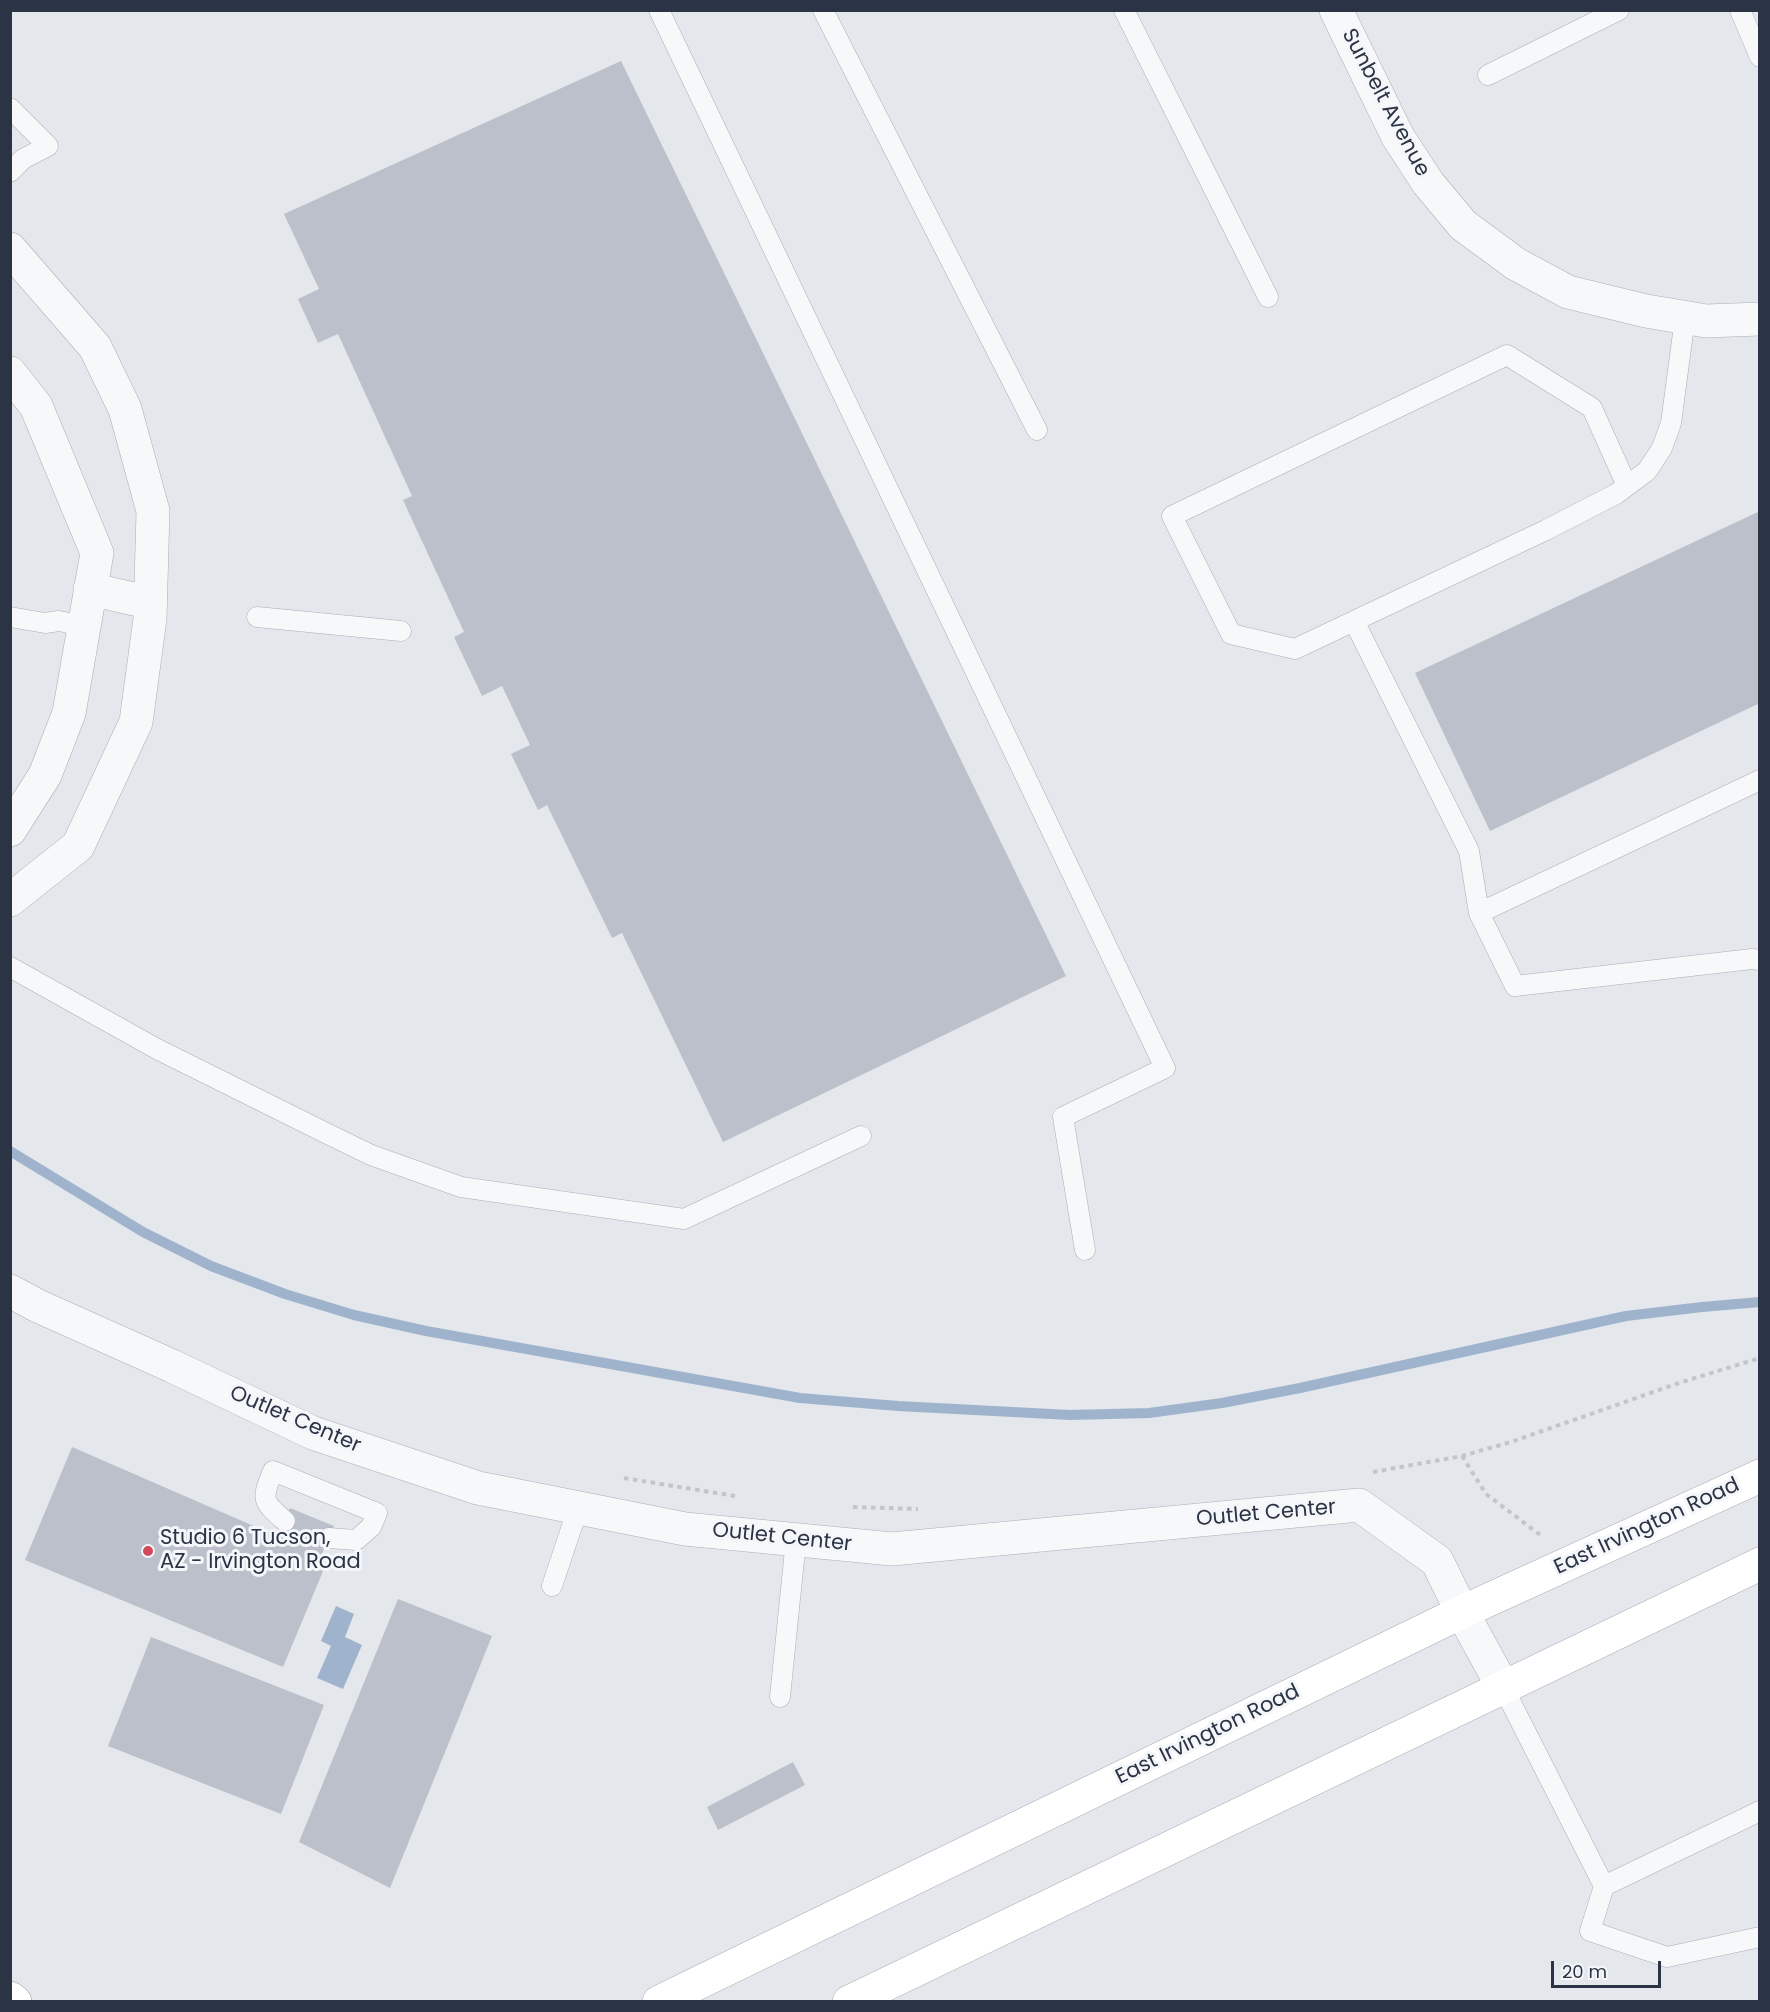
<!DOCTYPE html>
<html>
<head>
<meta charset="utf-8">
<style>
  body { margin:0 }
  #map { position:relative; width:1770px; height:2012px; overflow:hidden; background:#e4e7ec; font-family:Poppins,sans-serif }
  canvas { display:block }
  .frame { position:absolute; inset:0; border:12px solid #2b3445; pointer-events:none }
  .scale { position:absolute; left:1551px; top:1961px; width:110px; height:27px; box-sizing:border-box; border:3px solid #2b3445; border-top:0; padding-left:8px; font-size:18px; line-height:21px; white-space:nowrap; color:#2b3445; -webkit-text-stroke:4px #f4f6f9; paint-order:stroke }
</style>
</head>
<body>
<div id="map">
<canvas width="1770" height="2012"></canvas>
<div class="frame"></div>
<div class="scale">20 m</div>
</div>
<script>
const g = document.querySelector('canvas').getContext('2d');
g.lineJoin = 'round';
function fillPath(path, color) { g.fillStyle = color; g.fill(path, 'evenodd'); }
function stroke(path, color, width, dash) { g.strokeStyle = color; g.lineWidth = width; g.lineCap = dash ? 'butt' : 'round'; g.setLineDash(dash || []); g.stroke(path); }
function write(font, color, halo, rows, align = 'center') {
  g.font = font + ' Poppins,sans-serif'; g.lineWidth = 6; g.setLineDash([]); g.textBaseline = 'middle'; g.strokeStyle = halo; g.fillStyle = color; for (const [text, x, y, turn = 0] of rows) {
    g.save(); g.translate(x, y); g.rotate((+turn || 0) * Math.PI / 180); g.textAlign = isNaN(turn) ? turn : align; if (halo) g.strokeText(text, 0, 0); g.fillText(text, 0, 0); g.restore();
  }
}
fillPath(new Path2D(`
  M336,1606l18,8 -9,23 17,8 -19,44 -26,-11 14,-32 -10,-5z`), '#9fb4cc');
stroke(new Path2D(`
  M10,1151l133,81 68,34 74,28 69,21 72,16 374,67 98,8 172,9 79,-2 73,-10 78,-15 326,-72 76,-9 58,-5`), '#9fb4cc', 10);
fillPath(new Path2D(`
  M621,61l445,915 -343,166 -101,-209 -10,5 -65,-133 -9,5 -27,-56 19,-9 -28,-59 -20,10 -28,-59 10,-5 -61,-132 9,-4 -74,-162 -20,9 -20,-44 21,-10 -35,-75z
  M1760,511v192l-270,128 -75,-158z
  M72,1447l207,90 11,-29 44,18 -15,35 7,3 -43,103 -258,-107z
  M398,1599l94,37 -102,252 -91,-46z
  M151,1637l173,68 -43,109 -173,-68z
  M793,1762l12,23 -87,45 -11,-23z`), '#bbc0ca');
const service = new Path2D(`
  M659,10l506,1058 -102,49 22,133
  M823,10l214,420
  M1124,10l144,287
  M1740,10l20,47
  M1488,75l131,-65
  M10,108l38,38 -25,13 -13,13
  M1627,486l-35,-78 -85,-53 -335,161 59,118 64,15 251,-119 70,-36 31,-23 15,-23 9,-25 14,-105
  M10,617l35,6 14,-2 25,5
  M257,617l144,14
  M1354,621l115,230 10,62
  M1760,780l-281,133 36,73 237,-27 8,1
  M10,967l147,82 173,86 41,20 90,32 223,32 177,-83
  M285,1521c-23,-20 -24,-21 -12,-50l104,42 -6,14 -15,13 -27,-2
  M552,1586l26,-78
  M1503,1687l101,199 -14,45 77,26 93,-20
  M780,1697l16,-157
  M1604,1886l156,-75`);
const minor = new Path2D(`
  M1336,10l62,127 30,46 35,42 53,39 52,28 78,19 60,10 54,-2
  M10,249l85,98 30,62 28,102 -3,108 -14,103 -58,124 -68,54
  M10,373l26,33 61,147 -28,160 -24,62 -35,55
  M90,589l61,14
  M10,1291l28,15 134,60 141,67 165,55 207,41 207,20 467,-44 78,56 25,51 41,75`);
const secondary = new Path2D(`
  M659,2002l803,-390 298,-136
  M849,2002l911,-438`);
const motorway = new Path2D(`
  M10,1998l5,4`);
stroke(service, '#a9aeb7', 21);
stroke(minor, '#a9aeb7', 34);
stroke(secondary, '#a9aeb7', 34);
stroke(motorway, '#8b94a3', 34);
stroke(new Path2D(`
  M1462,1456l24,38 57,43
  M1373,1472l89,-16 49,-14 168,-59 81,-25
  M624,1478l111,18
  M853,1507l65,2`), '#c2c5cb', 4, [4.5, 4.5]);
stroke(service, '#f7f8fa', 20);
stroke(minor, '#f7f8fa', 33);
stroke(secondary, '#fff', 33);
stroke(motorway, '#fff', 33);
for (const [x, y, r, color] of [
  [148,1551,6,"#d1495b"]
]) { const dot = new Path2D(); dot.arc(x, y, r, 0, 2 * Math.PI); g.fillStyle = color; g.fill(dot); stroke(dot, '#f4f6f9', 2); }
write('21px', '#2b3445', '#f4f6f9', [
  ["Sunbelt Avenue",1385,103,62],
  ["Outlet Center",295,1420,23],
  ["Outlet Center",1266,1514,-5],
  ["East Irvington Road",1647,1527,-25],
  ["Outlet Center",782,1538,6],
  ["East Irvington Road",1208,1735,-26]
]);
write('21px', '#2b3445', '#f4f6f9', [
  ["Studio 6 Tucson,",160,1539],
  ["AZ - Irvington Road",160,1563]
], 'left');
</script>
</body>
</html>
